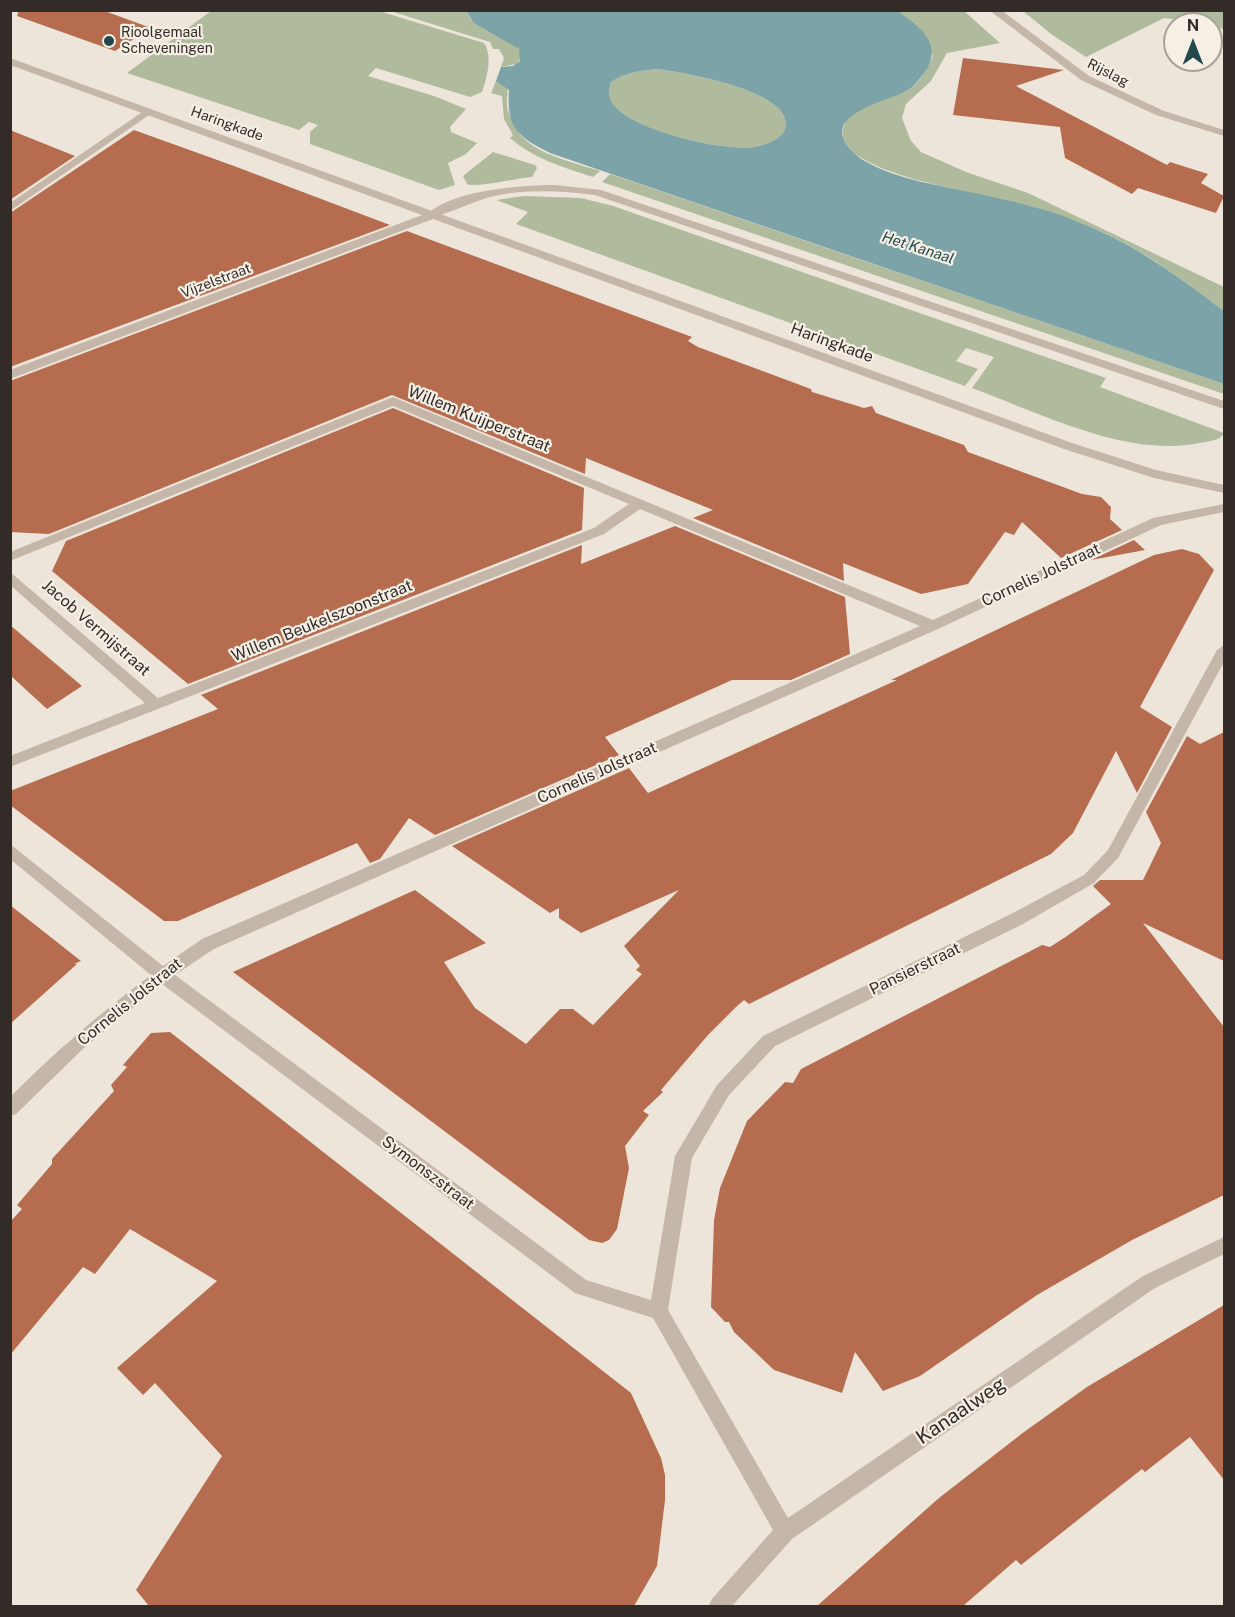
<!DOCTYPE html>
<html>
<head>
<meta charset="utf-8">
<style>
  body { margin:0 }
  #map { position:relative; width:1235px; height:1617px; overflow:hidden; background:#eee5da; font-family:"Public Sans",sans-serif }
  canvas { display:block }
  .frame { position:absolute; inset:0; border:12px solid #322b27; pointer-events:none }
  .north { position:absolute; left:1163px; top:12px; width:60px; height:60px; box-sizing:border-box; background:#f6efe5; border:2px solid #a8a199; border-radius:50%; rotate:0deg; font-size:16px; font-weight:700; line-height:24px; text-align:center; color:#322b27 }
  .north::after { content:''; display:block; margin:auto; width:21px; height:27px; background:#22484e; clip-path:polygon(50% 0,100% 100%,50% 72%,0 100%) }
</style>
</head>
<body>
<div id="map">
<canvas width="1235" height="1617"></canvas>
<div class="frame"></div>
<div class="north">N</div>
</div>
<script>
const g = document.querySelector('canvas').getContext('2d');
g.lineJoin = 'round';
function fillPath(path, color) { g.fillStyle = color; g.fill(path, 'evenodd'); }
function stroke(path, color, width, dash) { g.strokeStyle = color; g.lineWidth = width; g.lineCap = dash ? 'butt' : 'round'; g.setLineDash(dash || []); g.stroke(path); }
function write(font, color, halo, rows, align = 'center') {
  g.font = font + ' "Public Sans",sans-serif'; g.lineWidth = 4.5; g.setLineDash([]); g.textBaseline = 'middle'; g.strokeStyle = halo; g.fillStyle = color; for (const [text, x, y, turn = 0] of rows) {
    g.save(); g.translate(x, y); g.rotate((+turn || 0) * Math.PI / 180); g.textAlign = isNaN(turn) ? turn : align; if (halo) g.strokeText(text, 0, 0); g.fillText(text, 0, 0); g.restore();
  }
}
fillPath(new Path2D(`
  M211,11h168l105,32c9,14 3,34 -2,49l-12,5 -94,-29 -8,8 66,20 32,13 -16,18 1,5 26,11 -11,11 -18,9 7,22 -16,5 -129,-46v-12l8,-7 -9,-3 -10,8 -172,-57z
  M390,11h76c10,25 52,22 56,46l-6,7 -15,3 3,-9 -5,-9h-6l-3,-7z
  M897,11h67l36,32 -53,10 -16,28 -25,23 -4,14 9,23 10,11 45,20 62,21 196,94v24c-45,-34 -89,-68 -143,-88 -27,-11 -55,-18 -83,-25 -25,-6 -172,-28 -154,-72 11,-28 54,-24 73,-43 7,-8 12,-17 16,-27 -6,-21 -17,-34 -36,-45z
  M1023,11h201v18l-13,-2v-3l-47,-6 -78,39 -35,-23z
  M657,69c24,3 140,22 128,60 -3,9 -17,15 -26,17 -30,8 -128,-16 -146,-42 -5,-7 -4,-14 -2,-22 15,-10 28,-11 46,-13z
  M496,81l11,6c2,7 -1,11 0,18 0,6 5,16 8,22 14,27 59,35 85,44l-7,6c-30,-10 -59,-18 -83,-39l3,-3 -9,-16 -2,-23 -11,-3z
  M493,152l42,13 2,3 -5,9c-15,1 -55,11 -65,7l-4,-8z
  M610,174l614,210v10l-622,-212z
  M524,196l57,2 32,8 493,172 -6,9 124,46c-5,8 -14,8 -24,10 -74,15 -160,-30 -228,-55l22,-31 -28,-9 -10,13 22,8 -13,17 -449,-162 12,-12 -32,-12z`), '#afbb9c');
fillPath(new Path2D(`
  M466,11l433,1c21,14 45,34 26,60 -6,8 -11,15 -19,19 -20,11 -89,24 -54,60 27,28 104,37 142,46 30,7 59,14 87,26 54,21 98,54 143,88v73l-674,-231c-32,-16 -44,-25 -41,-63l-13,-9 5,-14 12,-1 7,-5 -1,-12 -45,-26zM657,69c24,3 140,22 128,60 -3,9 -17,15 -26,17 -30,8 -128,-16 -146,-42 -5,-7 -4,-15 -2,-22 15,-10 29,-11 46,-13z`), '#7ca3a7');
fillPath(new Path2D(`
  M19,10h83l49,18 -36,23 -98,-35z
  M963,58l101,12 -48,16 151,79 3,-3 38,12 -7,9 23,13 -8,17 -78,-25 -6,6 -67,-36 -5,-31 -107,-12z
  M10,130l65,26 -65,44z
  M134,130l100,36 156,59 -380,142v-154z
  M407,231l285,106 -4,4 10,6 113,42 1,3 52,16 8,-2 4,7 88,32 4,7 114,42 19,3 10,10 -1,12 12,11 -61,28 -39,-36 -8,13 -9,-3 -37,52 -47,10 -78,-31 1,18 -151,-63 20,-8 -127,-52 -1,16 -193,-79 -343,139 -39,-2v-151z
  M393,408l191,80 -2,42 -394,154 -136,-113 14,-30z
  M675,526l170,71 5,57 -59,26h-59l-127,57 14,18 -184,80 -26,-17 -29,41 -10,4 -13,-20 -179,78h-14l-154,-116v-14l208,-82 -17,-14 381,-150 -1,19z
  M1134,540l11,10 -54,10z
  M1182,549l17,5 15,16 -74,137 32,20 -35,66 -21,-42 -43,82 -22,21 -302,150 -5,-4 -8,7 -28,28 -47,55 2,2 -20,19 6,4 -24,31 4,22 -12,61 -8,11 -7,3 -13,-3 -356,-268 182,-82 71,53 -42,19 31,46 51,36 34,-35h13l20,16 49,-51 -6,-4 4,-4 -16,-20 55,-56 -98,43 -22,-15v-10l-9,5 -98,-67 177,-78 19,25 249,-113h-6l263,-125z
  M10,625l72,61 -35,23 -37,-34z
  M1224,732v229l-81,-38 81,104v168l-92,45 -95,55 -117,81 -37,15 -28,-39 -13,41 -68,-23 -40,-38 -5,-10h-4l-14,-15 3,-87 6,-32 27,-67 38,-39 8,1 8,-14 241,-124 8,2 17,-11 44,-32 -18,-18 7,-6h43l18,-37 -15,-31 41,-76 13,8z
  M10,905l71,56 -7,3h3l-67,60z
  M170,1032l461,361 30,65 4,17v25l-8,66 -23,40h-485l-13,-16 86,-134 -67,-73 -12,12 -26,-27 100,-87 -87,-52 -35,45 -12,-7 -73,88v-133l12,-13 -5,-4 35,-41v-5l62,-68 -3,-6 16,-18 -4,-2 28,-32z
  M1224,1305v175l-34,-43 -45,35 -3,-3 -121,96 -5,-5 -53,46h-146l122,-108 85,-66 63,-45z`), '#b66d4f');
fillPath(new Path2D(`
  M148,108l5,3 -1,2 -142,98v-8z
  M555,185l46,5 623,211v8l-629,-214c-34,-4 -68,-6 -101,1 -16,3 -56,23 -66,21l-2,-2c26,-25 94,-30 129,-30z`), '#c4b6a8');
fillPath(new Path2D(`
  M989,10h12l88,66 75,35 60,19v6l-68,-21 -75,-35z
  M10,58l1062,385 84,27 68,15v8l-70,-15 -90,-29 -631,-230 -423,160v-9l412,-155 -412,-150z
  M393,397l540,223 220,-102 71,-14v8l-63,13 -223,104 -724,320 -39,26 411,305 65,20 24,-144 42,-71 46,-49 248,-122 73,-39 24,-25 109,-200 7,-5v17l-106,196 -24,25 -71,41 -248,122 -46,49 -37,63 -24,152 120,208 355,-242 81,-39v17l-69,34 -363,251 -60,67h-23l3,-7 61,-69 -120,-212 -78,-25 -413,-309 -77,63 -69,67 -6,2v-19c44,-44 91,-85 141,-122l-141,-116v-15l153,122 39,-27 718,-313 -280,-117 -36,25 -594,233v-11l135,-53 -135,-118v-13l148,126 436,-170 35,-24 -236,-98 -383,155v-9z`), '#c4b6a8');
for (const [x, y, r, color] of [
  [109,41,6,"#22484e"]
]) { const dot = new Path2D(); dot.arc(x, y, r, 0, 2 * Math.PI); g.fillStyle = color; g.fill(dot); stroke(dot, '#f6efe5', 2); }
write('14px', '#322b27', '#f6efe5', [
  ["Rioolgemaal",121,33],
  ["Scheveningen",121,49]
], 'left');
write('14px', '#322b27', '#f6efe5', [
  ["Rijslag",1108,73,27],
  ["Haringkade",227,124,20],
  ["Vijzelstraat",216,281,-21]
]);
write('italic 15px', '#22484e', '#f6efe5', [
  ["Het Kanaal",918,248,18]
]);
write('16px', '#322b27', '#f6efe5', [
  ["Haringkade",832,343,20],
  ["Willem Kuijperstraat",479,419,22],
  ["Cornelis Jolstraat",1041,575,-25],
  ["Willem Beukelszoonstraat",322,621,-22],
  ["Jacob Vermijstraat",96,628,41],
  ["Cornelis Jolstraat",597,773,-24],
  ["Pansierstraat",915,969,-26],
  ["Cornelis Jolstraat",130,1002,-39],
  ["Symonszstraat",428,1173,37]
]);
write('20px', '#322b27', '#f6efe5', [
  ["Kanaalweg",961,1411,-34]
]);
</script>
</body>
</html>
